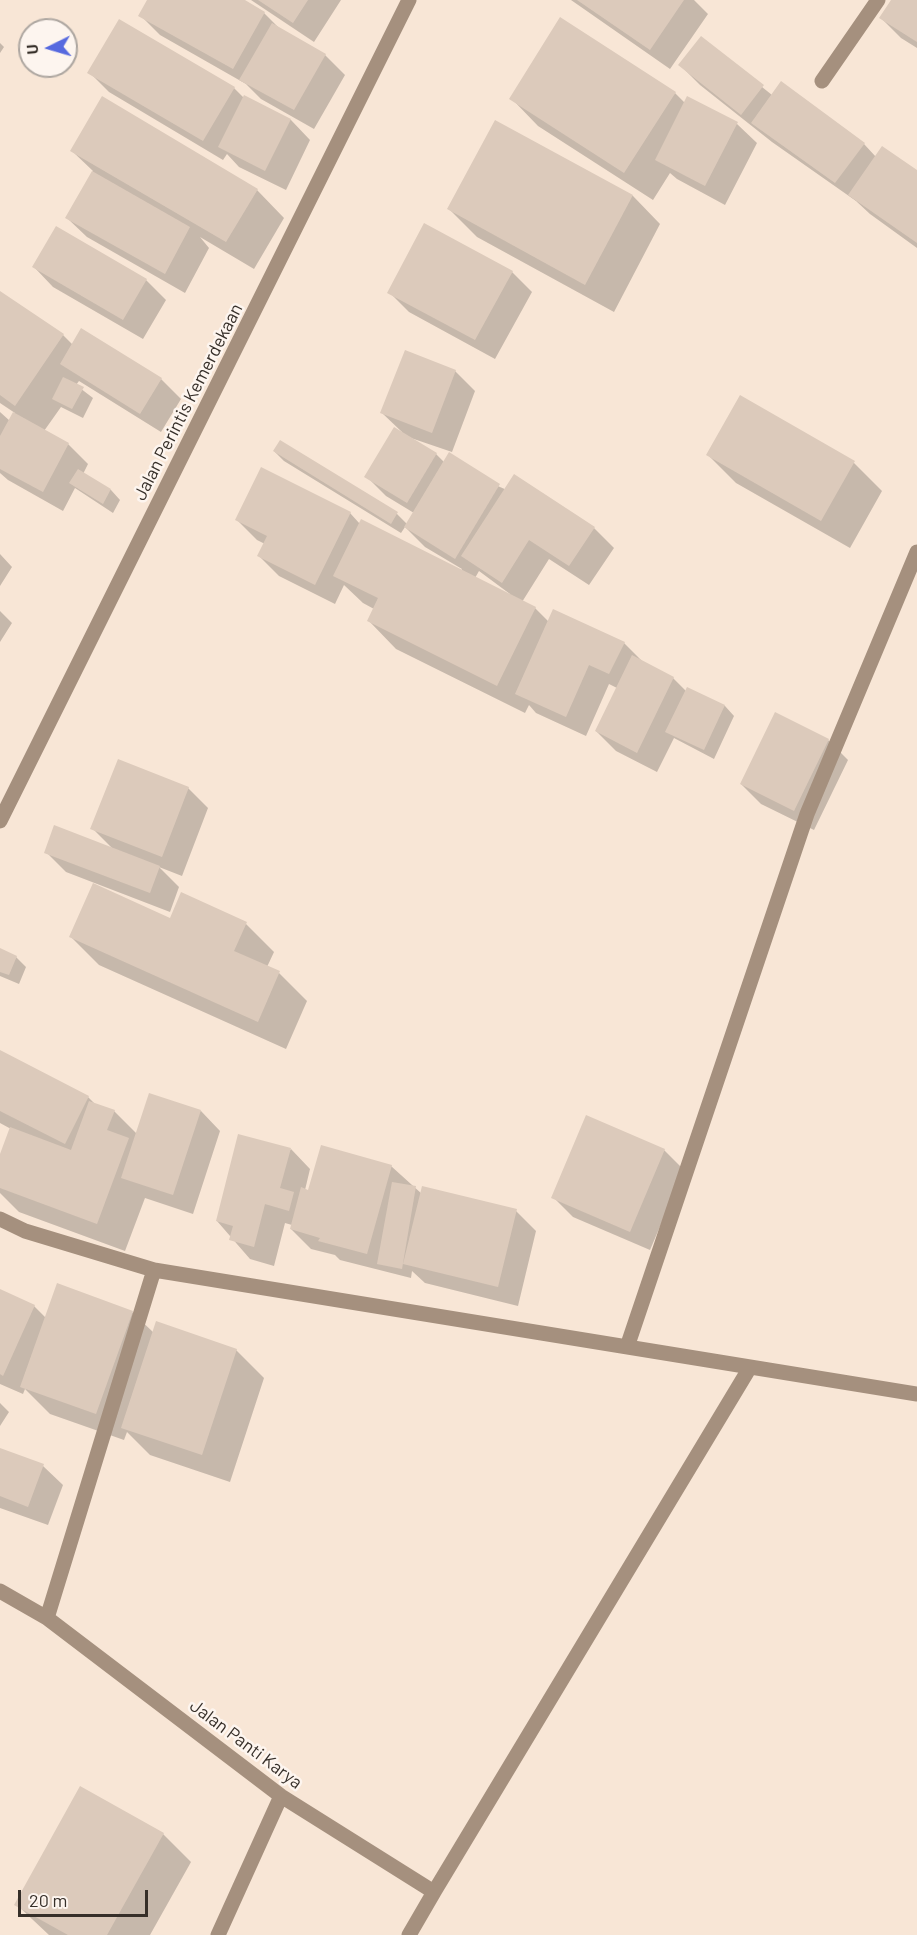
<!DOCTYPE html>
<html>
<head>
<meta charset="utf-8">
<style>
  body { margin:0 }
  #map { position:relative; width:917px; height:1935px; overflow:hidden; background:#f8e6d6; font-family:Barlow,sans-serif }
  canvas { display:block }
  .north { position:absolute; left:18px; top:18px; width:60px; height:60px; box-sizing:border-box; background:#fdf5ef; border:2px solid #ada6a0; border-radius:50%; rotate:265deg; font-size:16px; font-weight:700; line-height:24px; text-align:center; color:#362f29 }
  .north::after { content:''; display:block; margin:auto; width:21px; height:27px; background:#5669df; clip-path:polygon(50% 0,100% 100%,50% 72%,0 100%) }
  .scale { position:absolute; left:18px; top:1890px; width:130px; height:27px; box-sizing:border-box; border:3px solid #362f29; border-top:0; padding-left:8px; font-size:18px; line-height:21px; white-space:nowrap; color:#362f29; -webkit-text-stroke:4px #fdf5ef; paint-order:stroke }
</style>
</head>
<body>
<div id="map">
<canvas width="917" height="1935"></canvas>
<div class="north">U</div>
<div class="scale">20 m</div>
</div>
<script>
const g = document.querySelector('canvas').getContext('2d');
g.lineJoin = 'round';
function fillPath(path, color) { g.fillStyle = color; g.fill(path, 'evenodd'); }
function stroke(path, color, width, dash) { g.strokeStyle = color; g.lineWidth = width; g.lineCap = dash ? 'butt' : 'round'; g.setLineDash(dash || []); g.stroke(path); }
function write(font, color, halo, rows, align = 'center') {
  g.font = font + ' Barlow,sans-serif'; g.lineWidth = 5; g.setLineDash([]); g.textBaseline = 'middle'; g.strokeStyle = halo; g.fillStyle = color; for (const [text, x, y, turn = 0] of rows) {
    g.save(); g.translate(x, y); g.rotate((+turn || 0) * Math.PI / 180); g.textAlign = isNaN(turn) ? turn : align; if (halo) g.strokeText(text, 0, 0); g.fillText(text, 0, 0); g.restore();
  }
}
fillPath(new Path2D(`
  M149,0h93l22,13 17,17 44,25 20,20 -31,54 -53,-30 -15,-15 -86,-49 -20,-20z
  M251,0h90l-27,42z
  M571,0h123l14,14 -38,55z
  M892,0h25v48l-16,-10 -20,-20z
  M701,38l71,57 92,49 12,13 41,15v76l-47,-34 -14,-13 -84,-59 -72,-57 -20,-20z
  M0,43l4,4 -4,6z
  M89,72l145,16 10,10 47,22 19,20 -24,50 -47,-23 -12,-13 -4,6 -114,-68z
  M675,93l10,10 52,21 20,19 -32,62 -48,-26 -7,-6 -17,27 -115,-74 -27,-28z
  M496,122l137,74 27,28 -46,88 -137,-75 -28,-28z
  M72,151l185,39 27,28 -30,51 -54,-32 9,11 -24,45 -98,-56 -20,-19 26,-47z
  M34,267l112,13 20,20 -23,39 -90,-52z
  M512,272l20,20 -37,67 -86,-47 -20,-20z
  M0,293l63,42 10,10 88,34 20,20 -20,33 -82,-51 -3,4 17,13 -10,20 -22,-11 -17,24 24,13 20,20 -5,10 28,16 9,10 -7,13 -38,-25 -12,23 -55,-31 -8,-7v-61l10,9 5,-8 -15,-10z
  M455,371l20,20 -23,61 -47,-16 31,18 9,9 149,65 20,20 -25,37 -40,-26 -27,43 13,6 14,14 75,21 20,20 29,15 13,13 1,-2 38,17 9,10 -20,43 -40,-21 -17,34 -41,-21 -20,-20 21,-43 -8,-4 -23,52 -50,-23 -7,-8 -4,8 -129,-64 -27,-28 5,-12 -11,-6 -19,-18 -9,19 -56,-28 -20,-20 6,-12 -8,-4 -20,-20 113,-7 10,11 101,47 1,-2 -37,-22 -20,-20 -4,6 -117,-72 -10,-10 123,63 10,10 7,-11 -28,-17 -20,-20 36,-44 -20,-19zM479,571l31,23 -1,1 -34,-17z
  M741,398l113,65 28,28 -32,57 -114,-65 -28,-28z
  M0,554l12,13 -12,19z
  M0,611l12,12 -12,19z
  M828,740l20,20 -34,70 -53,-26 -20,-20z
  M188,788l20,20 -26,68 -23,-9 20,20 -9,25 -104,-40 -20,-20 67,-3 -21,-21z
  M246,924l28,28 -7,15 12,6 28,28 -21,48 -187,-84 -28,-28z
  M0,950l16,7 10,10 -7,17 -19,-8z
  M0,1052l88,45 8,8 18,6 23,23 64,-23 19,20 -27,83 -48,-16 -20,53 -106,-39 -19,-19v-35l11,-29 -11,-6z
  M291,1149l19,20 -5,21 4,2 82,-26 31,28 94,17 20,20 -18,75 -93,-23 -13,-12 -1,7 -71,-18 -5,-5 -24,-6 -20,-20 1,-4 -7,-2 -11,43 -24,-7 -33,-38z
  M664,1150l20,20 -34,80 -77,-33 -20,-20z
  M0,1291l34,15 12,12 86,-6 22,21 82,17 28,28 -34,104 -80,-27 -23,-23 -3,8 -74,-26 -25,-25 -2,5 -23,-10z
  M0,1403l9,9 -9,14z
  M0,1449l43,17 20,19 -15,40 -48,-17z
  M163,1834l28,28 -41,73h-101l-33,-31z`), '#0003');
fillPath(new Path2D(`
  M147,0h98l20,12 -32,57 -95,-53z
  M258,0h50l-15,23z
  M577,0h107l-34,50z
  M891,0h26v42l-38,-24z
  M560,17l116,75 -52,81 -115,-74z
  M119,19l116,68 -32,54 -116,-68z
  M272,23l54,31 -32,56 -55,-30z
  M701,36l63,49 -23,30 -63,-50z
  M781,81l84,62 -30,40 -84,-60z
  M244,95l47,24 -26,52 -47,-24z
  M102,96l156,93 -32,53 -156,-91z
  M687,96l51,26 -33,64 -50,-26z
  M495,120l138,75 -48,90 -138,-76z
  M882,146l35,24v73l-69,-48z
  M92,171l98,56 -25,47 -100,-56z
  M424,223l89,48 -38,69 -88,-47z
  M56,226l91,53 -24,41 -91,-53z
  M0,291l64,43 -49,72 -15,-11z
  M81,328l81,50 -22,36 -80,-50z
  M405,350l51,20 -24,63 -52,-20z
  M63,377l21,10 -12,22 -20,-10z
  M740,395l115,66 -34,60 -115,-66z
  M13,412l56,31 -26,49 -43,-23v-33z
  M394,427l43,26 -30,50 -43,-26z
  M280,440l118,72 -7,12 -118,-73z
  M449,452l51,32 -45,75 -51,-32z
  M261,467l90,45 -36,73 -58,-29 10,-20 -32,-16z
  M78,469l33,20 -8,15 -34,-21z
  M514,474l81,53 -26,39 -40,-26 -27,43 -41,-27z
  M361,519l175,88 -39,79 -130,-65 11,-23 -45,-22z
  M553,609l72,33 -16,32 -20,-9 -23,52 -51,-23z
  M632,655l42,22 -37,76 -42,-22z
  M687,687l38,18 -21,45 -39,-18z
  M775,712l54,27 -35,72 -54,-27z
  M118,759l71,28 -27,70 -72,-28z
  M54,825l106,41 -10,27 -106,-40z
  M93,883l77,35 11,-26 66,30 -13,29 46,20 -22,51 -189,-85z
  M0,948l17,8 -8,19 -9,-3z
  M0,1050l89,46 -24,48 -65,-33z
  M149,1093l52,17 -28,85 -52,-17z
  M89,1101l26,9 -8,20 22,8 -32,86 -97,-36v-34l10,-27 61,23z
  M586,1115l79,34 -35,83 -79,-34z
  M238,1134l53,14 -11,40 14,4 -5,19 -24,-7 -11,43 -25,-7 4,-14 -17,-5z
  M321,1145l71,20 -25,89 -49,-13 2,-3 -30,-9 11,-42 7,3z
  M392,1182l24,4 -14,83 -25,-5z
  M422,1186l95,23 -19,78 -95,-23z
  M57,1283l76,28 -37,103 -76,-27z
  M0,1289l35,16 -32,71 -3,-2z
  M156,1321l81,28 -35,106 -81,-27z
  M0,1448l44,16 -16,43 -28,-11z
  M80,1786l84,47 -57,102h-39l-54,-30z`), '#dccabb');
stroke(new Path2D(`
  M822,81l56,-81
  M0,821l409,-821
  M0,1219l25,12 129,39 763,124
  M627,1347l180,-533 110,-262
  M0,1591l47,27 234,178 153,96 -25,43
  M47,1618l107,-348
  M434,1892l315,-523
  M218,1935l63,-139`), '#a5907e', 15);
write('18px', '#362f29', '#fdf5ef', [
  ["Jalan Perintis Kemerdekaan",188,402,-63],
  ["Jalan Panti Karya",246,1744,37]
]);
</script>
</body>
</html>
